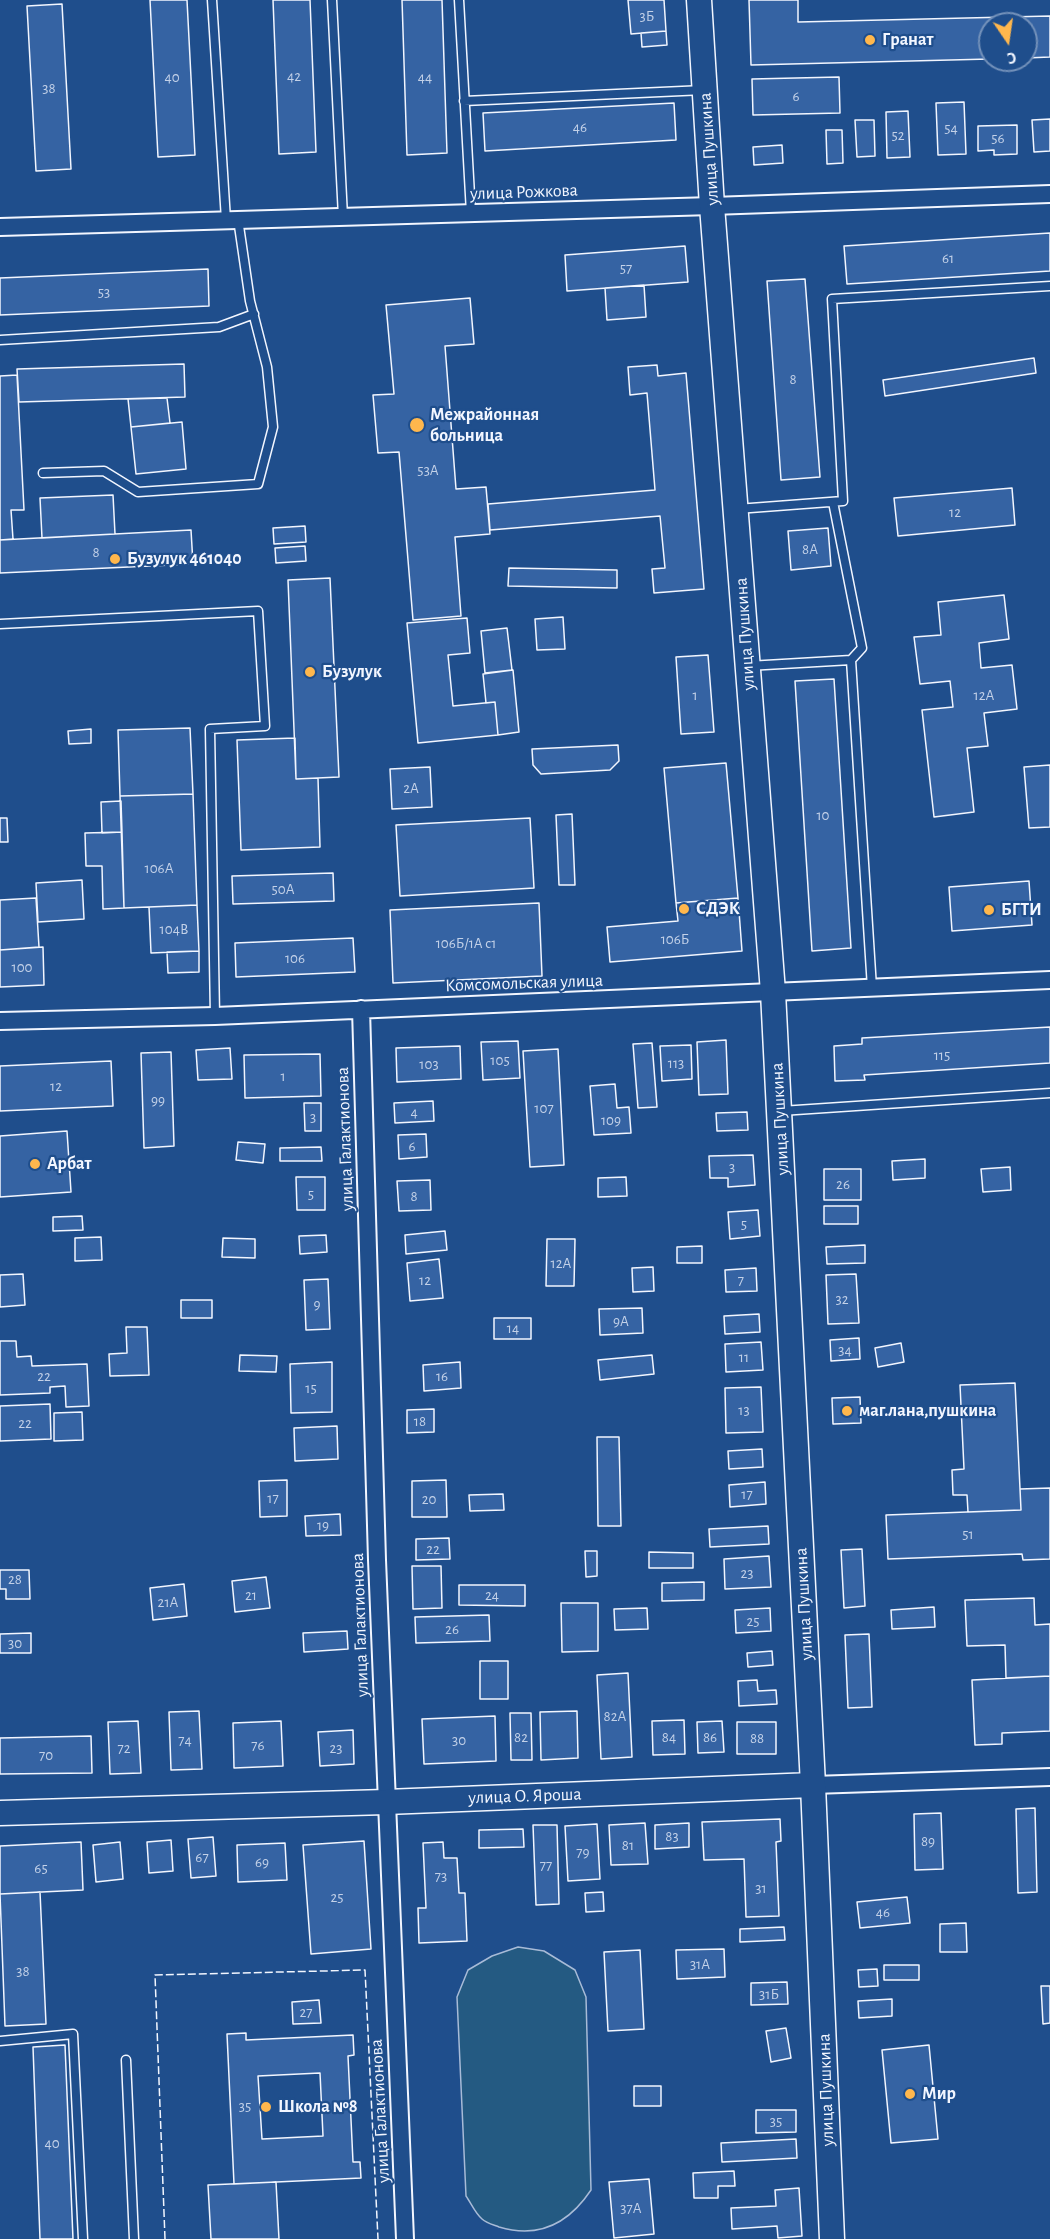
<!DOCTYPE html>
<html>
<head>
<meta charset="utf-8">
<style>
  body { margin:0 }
  #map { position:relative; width:1050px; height:2239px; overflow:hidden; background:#1f4e8c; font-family:"Alegreya Sans",sans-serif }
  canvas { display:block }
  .north { position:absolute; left:978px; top:12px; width:60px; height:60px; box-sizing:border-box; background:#1f4e8c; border:2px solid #7391ba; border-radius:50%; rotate:167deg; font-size:16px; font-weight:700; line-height:24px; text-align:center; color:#f2f6ff }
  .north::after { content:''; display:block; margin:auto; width:21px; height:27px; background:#ffb74d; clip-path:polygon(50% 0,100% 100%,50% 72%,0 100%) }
</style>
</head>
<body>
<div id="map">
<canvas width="1050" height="2239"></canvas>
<div class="north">С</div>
</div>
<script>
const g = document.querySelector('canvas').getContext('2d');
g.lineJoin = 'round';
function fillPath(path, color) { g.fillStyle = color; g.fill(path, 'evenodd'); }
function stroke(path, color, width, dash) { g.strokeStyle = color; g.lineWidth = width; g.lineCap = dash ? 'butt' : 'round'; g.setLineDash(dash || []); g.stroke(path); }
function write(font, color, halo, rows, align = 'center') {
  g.font = font + ' "Alegreya Sans",sans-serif'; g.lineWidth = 4.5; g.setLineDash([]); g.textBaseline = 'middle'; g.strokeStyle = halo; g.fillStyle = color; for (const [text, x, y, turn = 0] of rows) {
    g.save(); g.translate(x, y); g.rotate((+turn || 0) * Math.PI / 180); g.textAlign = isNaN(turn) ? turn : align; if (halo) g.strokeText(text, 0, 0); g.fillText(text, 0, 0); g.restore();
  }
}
const green = new Path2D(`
  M518,1947l26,4 31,19 11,27 5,193c-22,33 -52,49 -92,37 -5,-2 -13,-4 -17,-8 -7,-6 -11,-16 -16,-23l-9,-199 11,-27 24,-14z`);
fillPath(green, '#245a82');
stroke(green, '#a8bbd7', 1.5);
const building = new Path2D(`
  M150,0h37l8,155 -37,2z
  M273,0h37l6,152 -37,2z
  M402,0h40l5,153 -40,2z
  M628,0h36l2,31 -35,3z
  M749,0h49v22l252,-6v41l-24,1v-34h-36v35l-239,6z
  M62,4l9,165 -35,2 -9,-165z
  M666,31l1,14 -25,2 -1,-14z
  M839,77l1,36 -87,2 -1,-36z
  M964,102l2,52 -28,1 -2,-52z
  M674,103l2,37 -191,11 -2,-38z
  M908,111l2,46 -23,1 -1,-46z
  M1050,119v32l-16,1 -2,-32z
  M855,120h19l1,36 -18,1z
  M1017,125v29l-23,1v-5l-16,1v-25z
  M826,130h16l1,33 -16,1z
  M782,145l1,18 -29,2 -1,-18z
  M1050,233v38l-203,13 -3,-38z
  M685,246l3,36 -121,9 -2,-36z
  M208,269l1,37 -209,9v-37z
  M805,279l15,198 -39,3 -14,-199z
  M644,285l2,32 -39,3 -2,-32z
  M470,298l4,46 -29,2 11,143 30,-2 4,47 -35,3 6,79 -48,4 -14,-168 -21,1 -5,-58 21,-1 -8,-89z
  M1034,358l2,15 -151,23 -2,-16z
  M184,364l1,33 -166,5 -2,-33z
  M657,365l1,11 28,-3 18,216 -50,4 -2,-24 13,-1 -5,-52 -170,14 -2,-26 167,-14 -8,-97 -17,2 -2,-28z
  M17,375l7,135h-13l2,29 -13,1v-164z
  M167,398l3,25 -39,4 -3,-28z
  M182,422l4,47 -50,5 -5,-47z
  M1012,488l3,37 -117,11 -4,-38z
  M113,495l2,39 -73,4 -2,-40z
  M305,526l1,16 -32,2 -1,-16z
  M828,528l3,38 -40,4 -3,-39z
  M191,530l2,34 -193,9v-33z
  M305,546l1,15 -30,2 -1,-15z
  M509,568l108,2v18l-109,-2z
  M330,578l9,199 -43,2 -8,-199z
  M1004,595l5,44 -30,4 2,25 31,-3 5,44 -33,4 4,33 -21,2 7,64 -40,5 -12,-107 31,-3 -3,-26 -30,3 -6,-47 27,-2 -3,-33z
  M563,617l2,32 -28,1 -2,-31z
  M467,618l3,35 -22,2 5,51 42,-4 3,33 -80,8 -11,-120z
  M507,628l5,42 -27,3 -4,-42z
  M708,655l6,77 -33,2 -5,-77z
  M513,670l6,62 -21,3 -3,-33 -9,1 -3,-29z
  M834,679l17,269 -39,3 -17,-270z
  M190,728l3,66 -73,2 -2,-66z
  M91,729v14l-22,1 -1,-13z
  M295,738l1,41 22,-1 2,69 -79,3 -4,-110z
  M618,745l1,16 -9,9 -69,4 -8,-9 -1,-16z
  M726,763l12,135 -62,5 -12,-135z
  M1050,765v62l-21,1 -5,-61z
  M430,767l2,40 -40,2 -2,-40z
  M193,794l4,111 -73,3 -4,-112z
  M121,801l1,31 -20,1 -1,-31z
  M572,814l3,71h-16l-3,-70z
  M0,818h7l1,24h-8z
  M530,818l4,70 -134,8 -4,-71z
  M122,832l2,76 -21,1 -1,-43h-16l-1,-33z
  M333,873l1,28 -101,3 -1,-28z
  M82,880l2,39 -46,3 -2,-39z
  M1029,881l3,44 -80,6 -3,-44z
  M36,898l3,49 -39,3v-50z
  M738,898l4,53 -132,11 -3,-35 71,-6 -2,-18z
  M539,903l3,73 -149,7 -3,-73z
  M197,905l2,46 -48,2 -2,-46z
  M353,938l2,34 -119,5 -1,-34z
  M43,947l1,38 -44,2v-37z
  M199,951v21l-31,1 -1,-21z
  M1050,1027v36l-186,12 1,5 -30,1 -1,-35 28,-2v-6z
  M726,1040l2,54 -29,1 -2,-53z
  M518,1041l2,37 -37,2 -2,-38z
  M652,1043l5,64 -19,1 -5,-64z
  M691,1045l1,34 -30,2 -2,-35z
  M460,1046l1,33 -64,3 -1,-34z
  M230,1048l2,31 -34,1 -2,-30z
  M558,1049l6,116 -34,2 -7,-116z
  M171,1052l3,94 -30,2 -3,-95z
  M320,1054l1,42 -76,2 -1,-43z
  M111,1061l2,45 -113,5v-45z
  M615,1084l2,24 12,-1 2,26 -37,2 -4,-49z
  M433,1101l1,20 -39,2 -1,-20z
  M304,1103h17v28h-16z
  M747,1112l1,18 -31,1 -1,-18z
  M67,1131l4,61 -71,5v-61z
  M426,1134l1,23 -28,2 -1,-24z
  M238,1142l27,2 -2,19 -27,-3z
  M321,1147l1,14h-42v-13z
  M753,1155l2,30 -27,2v-9h-18l-1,-22z
  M925,1159v19l-32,2 -1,-19z
  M1010,1167l1,23 -28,2 -2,-23z
  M824,1169h37v31h-37z
  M296,1177h29v33h-28z
  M626,1177l1,19 -29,1v-19z
  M430,1180l1,30 -32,1 -2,-30z
  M824,1206h34v18h-34z
  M758,1210l2,26 -30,3 -2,-27z
  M82,1216l1,14 -30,1v-14z
  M445,1231l2,19 -41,4 -1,-19z
  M326,1235l1,17 -27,2 -1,-18z
  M101,1237l1,23 -27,1v-23z
  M223,1238l32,1v19l-33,-1z
  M547,1239h28l-1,47h-28z
  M865,1245v18l-38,1 -1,-17z
  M702,1246v17h-25v-16z
  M439,1259l4,39 -33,3 -3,-38z
  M653,1267l1,24 -21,1 -1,-24z
  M756,1268l1,23 -31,1 -1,-22z
  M23,1274l2,31 -25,2v-32z
  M856,1274l3,49 -31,1 -2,-49z
  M328,1279l2,50 -24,1 -2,-50z
  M181,1300h31v18h-31z
  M642,1308l1,25 -43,2 -1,-26z
  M759,1314l1,18 -35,2 -1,-18z
  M494,1318h37v21h-37z
  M126,1327h21l2,48 -39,1 -1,-22 18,-1z
  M859,1338l1,21 -29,2 -1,-21z
  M0,1341h16l1,16 14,-1 1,10 55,-2 2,42 -23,1 -1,-21 -15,1v6l-50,2z
  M761,1342l2,28 -37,2 -1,-28z
  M901,1343l3,19 -26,5 -3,-19z
  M240,1355l37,1 -1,16 -37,-1z
  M652,1355l2,19 -54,6 -2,-20z
  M332,1362v50l-41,1 -1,-49z
  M460,1362l1,26 -37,3 -1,-26z
  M1015,1383l6,127 -53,2 -1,-17h-14l-1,-25 12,-1 -4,-84z
  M761,1387l2,45 -37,1 -1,-45z
  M860,1397l1,26 -28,1 -1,-26z
  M50,1404l1,35 -51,2v-35z
  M434,1409v23l-27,1v-23z
  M82,1412l1,28 -29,1v-28z
  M337,1426l1,33 -43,2 -1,-33z
  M597,1437h22l2,89h-23z
  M762,1449l1,18 -34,2 -1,-18z
  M287,1480v36l-27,1 -1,-36z
  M446,1480l1,37h-35v-36z
  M765,1482l1,22 -36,3 -1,-22z
  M1050,1488v71l-27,1 -1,-6 -134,5 -2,-44 135,-5 -1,-21z
  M503,1494l1,16 -34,1 -1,-16z
  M340,1514l1,21 -35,1 -1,-20z
  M768,1526l1,18 -59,3 -1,-18z
  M449,1538l1,21 -34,1v-21z
  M862,1549l3,57 -21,2 -3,-58z
  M585,1551h12v25l-11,1z
  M649,1552l44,1v15h-44z
  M769,1556l2,31 -46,2 -1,-30z
  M412,1566h29l1,42 -29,1z
  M0,1570h29l1,29h-24v-10h-6z
  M266,1577l4,31 -35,4 -3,-31z
  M704,1582v18l-42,1v-18z
  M184,1584l3,32 -34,4 -3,-32z
  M459,1585h66v21l-66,-1z
  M1034,1598l1,27 15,-1v52l-44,2 -1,-33 -38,1 -2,-46z
  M561,1603h37v48l-36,1z
  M934,1607l1,20 -43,2 -1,-19z
  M647,1608l1,21 -33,1 -1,-21z
  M770,1608l1,23 -35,2 -1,-23z
  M489,1615l1,26 -74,2 -1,-26z
  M347,1631l1,18 -44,3 -1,-19z
  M31,1633v20h-31v-19z
  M869,1634l3,73 -24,1 -3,-73z
  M772,1651l1,14 -25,2 -1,-14z
  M480,1661h28v38h-28z
  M628,1673l4,84 -31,2 -4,-84z
  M1050,1676v55l-48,2v11l-27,1 -3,-65z
  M757,1680l1,11 18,-1 1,14 -38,2 -1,-25z
  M199,1711l3,58 -31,1 -2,-58z
  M577,1711l1,47 -37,2 -1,-48z
  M510,1713h21l1,47h-21z
  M495,1716l1,45 -72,3 -2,-45z
  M684,1720l1,34 -32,1 -1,-34z
  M138,1721l3,52 -31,1 -2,-52z
  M281,1721l2,45 -49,2 -1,-45z
  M722,1721l2,31 -26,1 -1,-31z
  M737,1722h39v32h-39z
  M353,1730l1,34 -34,2 -2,-34z
  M91,1736l1,37 -92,1v-36z
  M1035,1808l2,84 -19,1 -2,-84z
  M941,1813l2,56 -28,1 -1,-56z
  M780,1819l1,22 -5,1 3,74 -33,1 -2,-58 -40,1 -2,-38z
  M645,1823l3,41 -37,1 -2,-40z
  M689,1823v24l-34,2v-24z
  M597,1824l3,55 -32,2 -3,-55z
  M533,1825h24l2,79 -23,1z
  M523,1829l1,18 -45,1v-18z
  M213,1837l3,39 -25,2 -3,-39z
  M171,1840l2,31 -24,2 -2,-31z
  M364,1841l7,108 -60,5 -8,-109z
  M81,1842l2,48 -83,4v-48z
  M120,1842l3,37 -27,3 -3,-37z
  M443,1842l1,16h13l2,35h6l2,48 -48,2 -1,-35h8l-3,-65z
  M285,1843l2,37 -49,2 -1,-37z
  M40,1892l6,132 -41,2 -5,-132z
  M603,1892l1,19 -18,1 -1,-19z
  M907,1897l3,26 -50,5 -3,-26z
  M966,1923l1,29h-27v-28z
  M784,1927l1,13 -45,2v-13z
  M724,1949l1,28 -48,2 -1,-29z
  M640,1950l4,79 -36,2 -4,-79z
  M884,1965h35v15h-35z
  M877,1969l1,17 -19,1 -1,-17z
  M787,1982l1,22 -37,1v-22z
  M1041,1986h9v37l-7,1z
  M892,1999v17l-33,2 -1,-17z
  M319,2000l2,23 -28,1 -1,-22z
  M786,2028l5,30 -20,4 -5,-31z
  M246,2033v7l107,-5 1,20 -6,1 5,106h7l1,16 -127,6 -7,-150zM320,2073l3,63 -61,3 -4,-63z
  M65,2045l8,194h-33l-7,-192z
  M929,2045l9,94 -47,4 -9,-93z
  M634,2086h27v20h-27z
  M756,2110h40v22l-40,1z
  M796,2139l1,19 -75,4 -1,-19z
  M734,2171l1,15h-17v12h-24l-1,-25z
  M649,2179l5,55 -40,4 -5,-56z
  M276,2182l3,57h-68l-3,-54z
  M799,2188l3,48 -24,2 -1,-12 -45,3 -1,-21 45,-2 -1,-16z`);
fillPath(building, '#3563a3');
stroke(building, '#f2f6ff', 1.5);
const lane = new Path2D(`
  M212,0l14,220
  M332,0l11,217
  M459,0l12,213
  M464,101l240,-11
  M0,340l219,-13 35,-13
  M43,473l61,-2 34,21 120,-8 15,-57 -6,-60 -17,-66 -12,-82
  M833,502l29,146 -11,12
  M737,509l106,-8 -11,-202 218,-13
  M0,624l258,-13 7,115 -55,3 5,287
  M748,666l103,-6 21,328
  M781,1111l269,-18
  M0,2041l73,-7 10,205
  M126,2060l8,179`);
const street = new Path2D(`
  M0,227l712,-21 338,-12
  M361,1009l16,551 28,679
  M0,1021l215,-5 835,-36
  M813,1785l237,-8`);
const secondary = new Path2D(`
  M699,0l13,206 61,786 40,793 19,454
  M0,1813l386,-11 427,-17`);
stroke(lane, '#f2f6ff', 11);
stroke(street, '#f2f6ff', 20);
stroke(secondary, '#f2f6ff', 27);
stroke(lane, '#1f4e8c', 8);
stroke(street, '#1f4e8c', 16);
stroke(secondary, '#1f4e8c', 24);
stroke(new Path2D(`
  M165,2239l-10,-264 210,-5 13,269`), '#f2f6ff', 1.5, [8, 3]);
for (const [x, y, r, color] of [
  [870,40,6,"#ffb74d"],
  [417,425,8,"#ffb74d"],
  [115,559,6,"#ffb74d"],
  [310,672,6,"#ffb74d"],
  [684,909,6,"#ffb74d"],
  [989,910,6,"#ffb74d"],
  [35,1164,6,"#ffb74d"],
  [847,1411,6,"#ffb74d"],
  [910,2094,6,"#ffb74d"],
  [266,2107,6,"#ffb74d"]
]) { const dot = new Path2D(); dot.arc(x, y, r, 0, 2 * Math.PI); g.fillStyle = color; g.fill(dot); stroke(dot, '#1f4e8c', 2); }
write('15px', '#c3d1e8', null, [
  ["3Б",647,16],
  ["42",294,76],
  ["40",172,77],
  ["44",425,77],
  ["38",49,88],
  ["6",796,96],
  ["46",580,127],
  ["54",951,128],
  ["52",898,135],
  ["56",998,138],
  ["61",948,258],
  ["57",626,268],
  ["53",104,292],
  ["8",793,379],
  ["53А",428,470],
  ["12",955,512],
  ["8А",810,549],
  ["8",96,552],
  ["1",695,695],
  ["12А",984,695],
  ["2А",411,788],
  ["10",823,815],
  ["106А",159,868],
  ["50А",283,889],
  ["104В",174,929],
  ["106Б",675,939],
  ["106Б/1А с1",466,943],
  ["106",295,958],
  ["100",22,967],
  ["115",942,1055],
  ["105",500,1060],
  ["113",676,1063],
  ["103",429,1064],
  ["1",283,1076],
  ["12",56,1086],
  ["99",158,1100],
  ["107",544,1108],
  ["4",414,1112],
  ["3",313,1117],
  ["109",611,1120],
  ["6",412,1146],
  ["3",732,1167],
  ["26",843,1184],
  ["5",311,1194],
  ["8",414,1196],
  ["5",744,1224],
  ["12А",561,1263],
  ["12",425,1280],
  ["7",741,1280],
  ["32",842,1299],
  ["9",317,1304],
  ["9А",621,1321],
  ["14",513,1328],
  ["34",845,1350],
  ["11",744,1357],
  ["22",44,1376],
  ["16",442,1376],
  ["15",311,1388],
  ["13",744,1410],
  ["18",420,1421],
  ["22",25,1423],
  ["17",747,1494],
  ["17",273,1498],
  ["20",429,1499],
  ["19",323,1525],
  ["51",968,1534],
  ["22",433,1549],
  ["23",747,1573],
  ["28",15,1579],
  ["21",251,1595],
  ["24",492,1595],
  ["21А",168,1602],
  ["25",753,1621],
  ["26",452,1629],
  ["30",15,1643],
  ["82А",615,1716],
  ["82",521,1737],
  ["84",669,1737],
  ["86",710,1737],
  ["88",757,1738],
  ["74",185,1740],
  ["30",459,1740],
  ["76",258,1745],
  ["72",124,1748],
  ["23",336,1748],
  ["70",46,1755],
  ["83",672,1836],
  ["89",928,1841],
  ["81",628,1845],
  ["79",583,1852],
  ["67",202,1857],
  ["69",262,1862],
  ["77",546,1865],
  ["65",41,1868],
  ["73",441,1876],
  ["31",761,1888],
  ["25",337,1897],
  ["46",883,1912],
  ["31А",700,1964],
  ["38",23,1971],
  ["31Б",769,1994],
  ["27",306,2012],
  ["35",245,2106],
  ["35",776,2121],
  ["40",52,2143],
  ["37А",631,2208]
]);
write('bold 18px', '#f2f6ff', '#1f4e8c', [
  ["Гранат",882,40],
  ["Межрайонная",430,415],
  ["больница",430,436],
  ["Бузулук 461040",127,559],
  ["Бузулук",322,672],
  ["СДЭК",696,909],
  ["БГТИ",1001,910],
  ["Арбат",47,1164],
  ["маг.лана,пушкина",859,1411],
  ["Мир",922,2094],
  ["Школа №8",278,2107]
], 'left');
write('18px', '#f2f6ff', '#1f4e8c', [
  ["улица Пушкина",709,149,-94],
  ["улица Рожкова",524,192,-2],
  ["улица Пушкина",745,634,-94],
  ["Комсомольская улица",524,983,-2],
  ["улица Пушкина",780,1119,-93],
  ["улица Галактионова",345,1139,-92],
  ["улица Пушкина",804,1604,-93],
  ["улица Галактионова",360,1625,-92],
  ["улица О. Яроша",525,1796,-2],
  ["улица Пушкина",826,2090,-92],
  ["улица Галактионова",380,2111,-93]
]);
</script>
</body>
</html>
